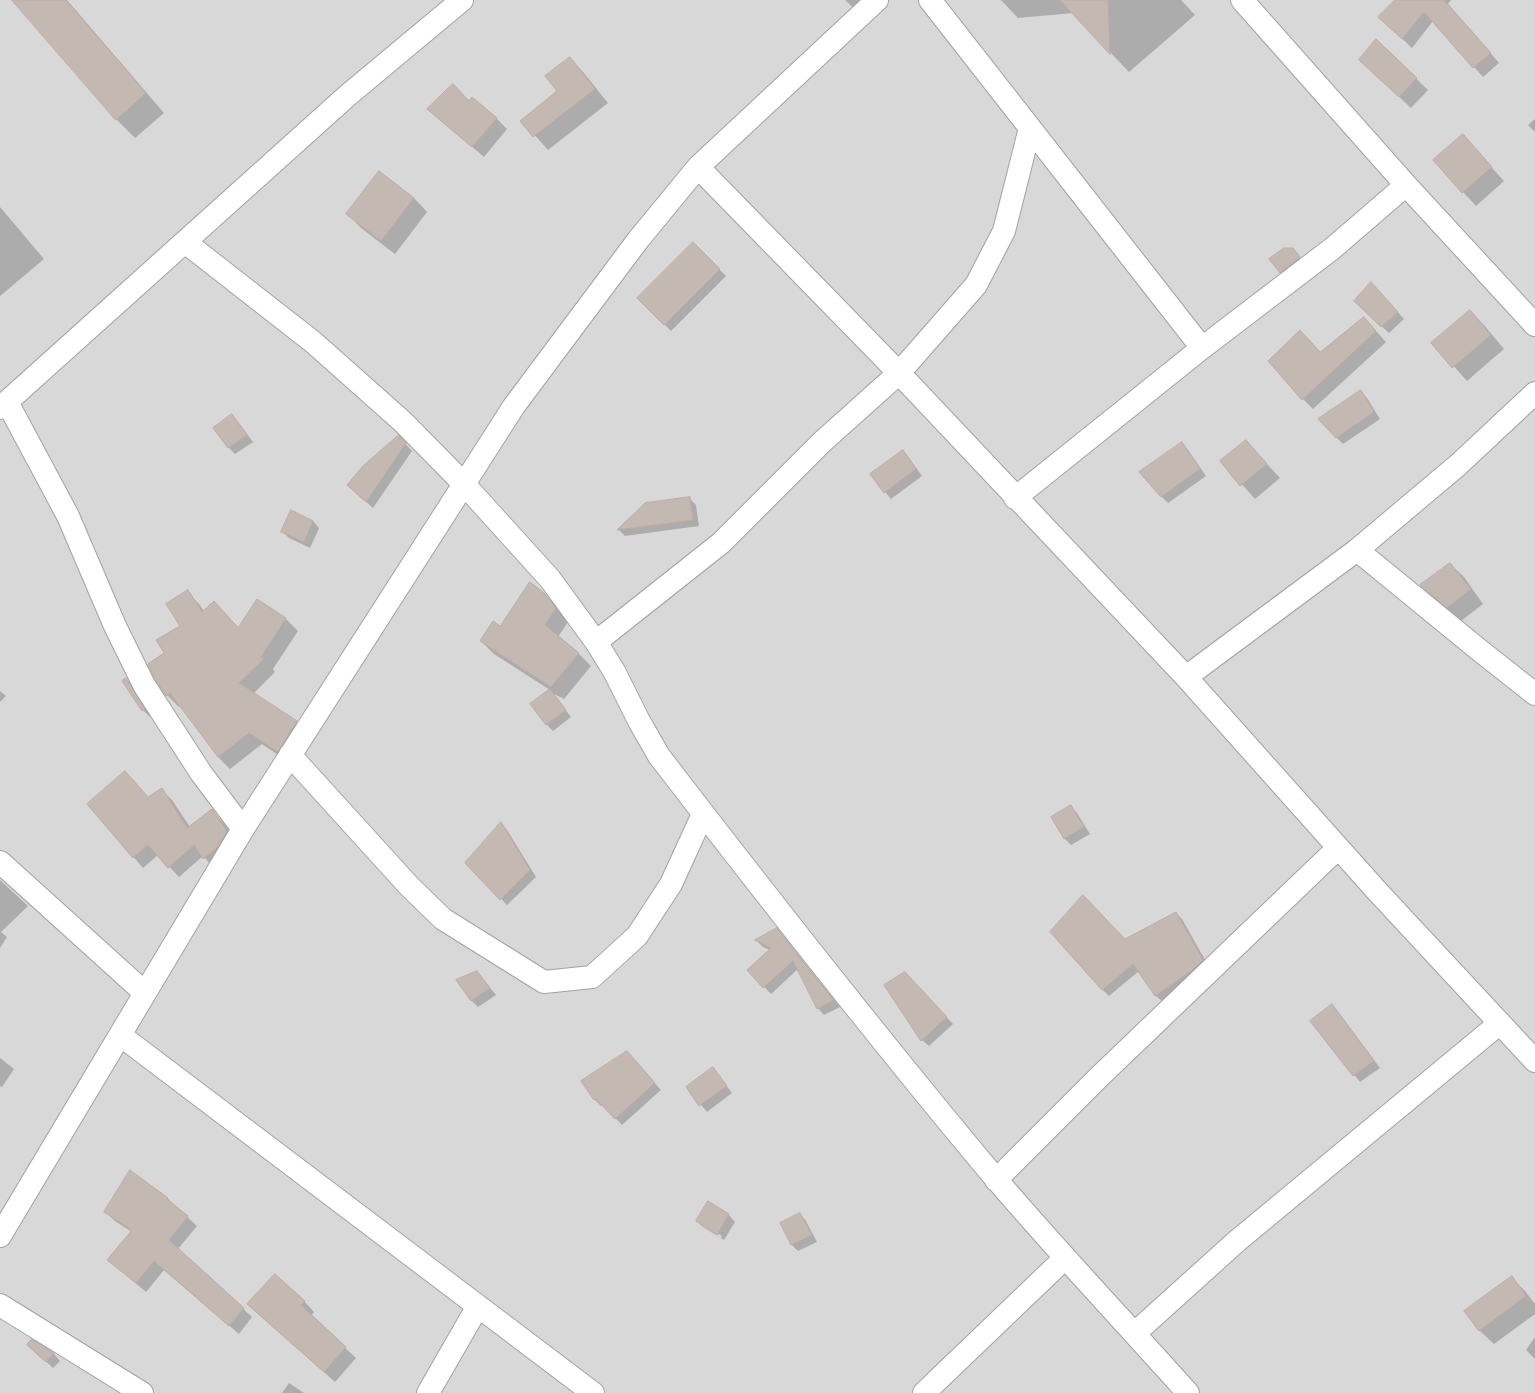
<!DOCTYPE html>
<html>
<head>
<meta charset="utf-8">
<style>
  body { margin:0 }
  canvas { display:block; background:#ede7e0 }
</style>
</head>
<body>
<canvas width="1535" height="1393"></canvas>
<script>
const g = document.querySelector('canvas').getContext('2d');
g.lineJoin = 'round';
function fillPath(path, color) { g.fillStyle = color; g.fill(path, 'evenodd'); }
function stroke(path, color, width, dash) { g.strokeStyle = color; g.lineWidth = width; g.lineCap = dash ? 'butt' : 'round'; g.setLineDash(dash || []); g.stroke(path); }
fillPath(new Path2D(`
  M0,0h1535v1393h-1535z`), '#d9d8d8');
fillPath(new Path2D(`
  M14,0h53l97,113 -29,25 -19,-19z
  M845,0h30l-14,15z
  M1001,0h180l14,15 -66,57 -56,-59 -55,5z
  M1396,0h55l-3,4 51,59 -16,14 -50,-56 -21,27 -23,-22z
  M1376,40l52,50 -17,18 -51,-48z
  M570,58l13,14 25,31 -60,47 -26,-29 36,-30z
  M428,109l68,9 11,11 -23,28z
  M1535,119v13l-7,-7z
  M1463,136l41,45 -28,25 -13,-14z
  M414,198l13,14 -32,42 -34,-26 -13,-14z
  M0,207l44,52 -44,37z
  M693,243l33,33 -55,55 -33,-33z
  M1293,249l13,15 -19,15 -6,-7z
  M1378,290l26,29 -15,14 -27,-25z
  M1470,311l14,14 20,24 -37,32 -34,-38z
  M1364,318l22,24 -73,67 -10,-10 18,-46z
  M1361,392l6,6 13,21 -37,25 -7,-7z
  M232,415l6,7 15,20 -18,12 -6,-6 -15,-20z
  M399,437l13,14 -39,57 -19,-17z
  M1246,441l34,37 -25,21 -34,-38z
  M1181,444l7,6 18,26 -38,27 -6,-6z
  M903,451l6,7 13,18 -31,23 -20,-24z
  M689,498l7,7 3,21 -74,10 -6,-6 27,-26z
  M313,521l6,7 -9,20 -21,-10 -7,-7z
  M1450,564l14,13 19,27 -22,17 -26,-22 -14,-14z
  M187,592l12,12 5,7 10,-9 25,26 19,-28 28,19 12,12 -25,38 2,3 -22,22 44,28 12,12 -19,29 -28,-19 -32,25 -12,-12 -37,-51 -2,1 -12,-12 -1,-42 15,-27z
  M544,593l13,14 11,15 -10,15 20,16 13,13 -27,33 -12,-6 19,24 -18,14 -7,-7 4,-34 -56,-36 -13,-13z
  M126,679l7,6 18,31 -1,1 -7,-7 -20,-29z
  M0,691l6,5 -6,6z
  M162,790l10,10 18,27 22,-16 10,10 15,20 -23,27 -11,-12 -24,21 -21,-22 -15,13 -55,-64 61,-6z
  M1070,807l7,6 13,21 -19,11 -6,-6z
  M501,824l6,6 29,47 -29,28 -41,-42z
  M0,880l28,26 -27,26 6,5 -7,11z
  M1176,913l6,6 27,48 -46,35 -7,-6 -17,-25 -30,25 -7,-7 23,-49z
  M777,929l6,7 57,71 -16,8 -6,-7 -20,-39 -27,25 -23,-24 22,-20 -7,-3 -6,-6z
  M477,972l19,23 -18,12 -6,-6 -15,-20z
  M911,980l42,44 -24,22 -7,-6 -36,-55z
  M1332,1005l6,7 42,56 -20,14 -49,-61z
  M0,1058l14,11 -12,18 -2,-1z
  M633,1059l28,31 -39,35 -19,-20 -2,1 -6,-6 -13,-19z
  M713,1068l19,25 -25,19 -20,-24z
  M167,1198l30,28 -19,23 74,68 -13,17 -75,-64 -18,22 -37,-32 23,-28 -17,-11 -9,-9z
  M708,1203l21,12 6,7 -11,18 -20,-12 -7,-7zM703,1225l19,11 -1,2 -18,-11z
  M800,1214l6,7 11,21 -19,9 -6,-6 -11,-21z
  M1511,1277l14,14 10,13v10l-41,30 -14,-13 -14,-20z
  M304,1301l10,11 -3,4 45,42 -21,24 -76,-68z
  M1535,1337v22l-9,-9z
  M32,1341l22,13 6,7 -7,7 -18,-17z
  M289,1383l15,10h-22z`), '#0003');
const building = new Path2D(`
  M12,0h54l80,93 -30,27z
  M1060,0h48l2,54z
  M1395,0h49l47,53 -18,15 -49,-56 -22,27 -24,-22z
  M1376,39l41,39 -18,19 -40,-37z
  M570,57l25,32 -62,48 -13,-16 37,-30 -12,-15z
  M453,84l16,17 3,-4 25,21 -25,29 -45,-38z
  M1463,134l29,33 -30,26 -29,-33z
  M379,171l35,27 -33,43 -35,-27z
  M693,242l27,27 -56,56 -27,-27z
  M1284,248h9l7,9 -20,16 -11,-14z
  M1371,282l27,30 -17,15 -27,-26z
  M1470,310l21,25 -39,33 -21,-25z
  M1364,317l12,14 -74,69 -34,-39 32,-31 20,22z
  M1361,390l13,22 -38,26 -18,-19z
  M232,414l15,21 -19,13 -15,-20z
  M399,435l7,8 -40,59 -19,-17 16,-19z
  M1246,440l21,24 -27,22 -20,-25z
  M1182,442l18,27 -39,28 -22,-25z
  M903,450l13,19 -32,24 -14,-19z
  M690,497l3,23 -76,10 28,-27z
  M291,510l22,11 -9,21 -23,-10z
  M1450,563l21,26 -24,19 -27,-23z
  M530,582l14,11 12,15 -11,17 34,28 -28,34 -71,-46 13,-20 7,5z
  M188,590l14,22 12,-11 24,27 19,-29 29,19 -25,39 3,2 -25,24 58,38 -19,31 -29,-19 -31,24 -48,-64 -4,3 -11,-17 -7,-15 16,-11 -8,-13 24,-14 -14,-22z
  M126,678l19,31 -3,2 -20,-30z
  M550,689l16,21 -20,15 -16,-21z
  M125,771l23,26 14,-9 25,40 25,-19 15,22 -11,18 -13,10 -9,-14 -26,23 -20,-23 -15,13 -46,-54z
  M1071,805l13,22 -20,12 -13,-22z
  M501,822l29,48 -30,30 -35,-37z
  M1083,895l42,44 51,-27 27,48 -12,11 -36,25 -22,-32 -31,26 -52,-58z
  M777,928l38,49 19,23 -17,9 -24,-48 -30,27 -16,-18 24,-22 -16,-8z
  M477,971l13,17 -19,13 -15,-21z
  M905,972l42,45 -26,24 -37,-56z
  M1332,1004l42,57 -21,15 -43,-55z
  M627,1051l28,32 -40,36 -19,-20 -2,1 -13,-19z
  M713,1067l14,19 -28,20 -13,-19z
  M130,1170l38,28 -1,1 21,17 -19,24 75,68 -15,18 -75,-65 -18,22 -29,-23 25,-30 -28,-18z
  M708,1201l21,13 -12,21 -21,-14z
  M800,1213l12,22 -21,10 -11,-22z
  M275,1274l30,27 -4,4 45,42 -22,25 -77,-68z
  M1512,1276l14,20 -47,35 -15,-20z
  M32,1339l22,14 -8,9 -19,-17z`);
fillPath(building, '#c4b8b3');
stroke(building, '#beaca2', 1);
const minor = new Path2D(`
  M930,0l272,348
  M1242,0l164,185 129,140
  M698,167l201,206 287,304 191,214 158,170
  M185,242l128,100 90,80 61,62 86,95 46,63 18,29 25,50 20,35c110,143 221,285 337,423 62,73 128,142 192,214
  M7,402l61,114 47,110 29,59 57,88 42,56
  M0,408l347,-312 115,-96
  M1015,498l187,-150 131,-100 73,-63
  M1357,550l121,99 57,45
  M596,642l125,-99 101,-101 77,-69 77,-88 28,-54 26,-103
  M1186,677l171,-127 101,-85 77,-72
  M290,755l119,131 34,33 101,63 48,-5 45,-41 34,-52 32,-70
  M0,862l145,131
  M120,1035l473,358
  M996,1180l103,-103 239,-229
  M0,1236l243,-407 271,-423 124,-166 60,-73 179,-167
  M0,1305l142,88
  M1135,1333l102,-92 263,-218
  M428,1393l50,-87
  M924,1393l141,-135`);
stroke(minor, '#a2a2a2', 24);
stroke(minor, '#fff', 22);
</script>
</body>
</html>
